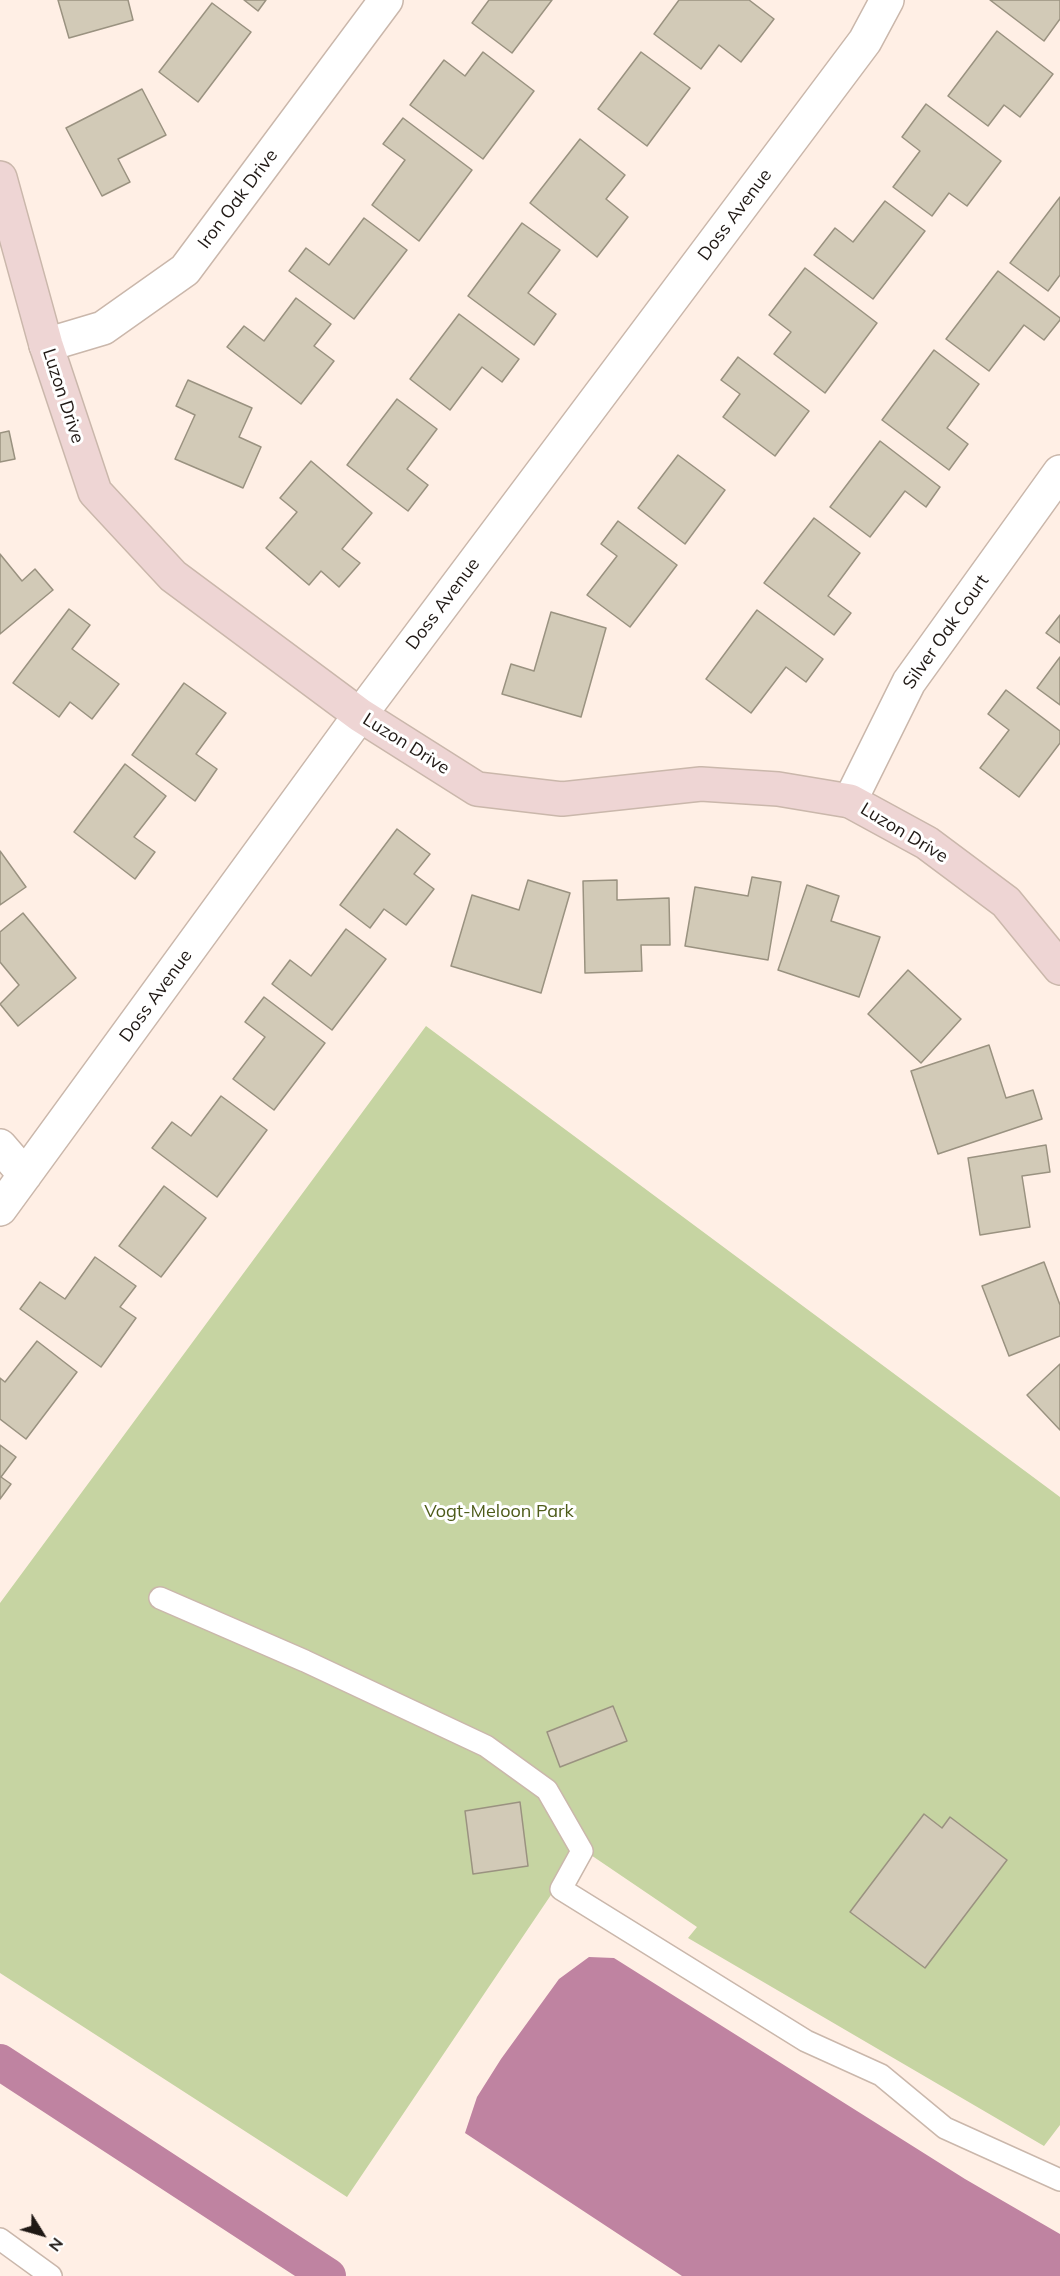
<!DOCTYPE html>
<html>
<head>
<meta charset="utf-8">
<style>
  body { margin:0 }
  #map { position:relative; width:1060px; height:2276px; overflow:hidden; background:#ffefe5; font-family:Mulish,sans-serif }
  canvas { display:block }
  .north { position:absolute; left:12px; top:2204px; width:60px; height:60px; -webkit-text-stroke:4px #fff; paint-order:stroke; rotate:127deg; font-size:16px; font-weight:700; line-height:24px; text-align:center; color:#1f1814 }
  .north::after { content:''; display:block; margin:auto; width:21px; height:27px; background:#1f1814; clip-path:polygon(50% 0,100% 100%,50% 72%,0 100%) }
</style>
</head>
<body>
<div id="map">
<canvas width="1060" height="2276"></canvas>
<div class="north">N</div>
</div>
<script>
const g = document.querySelector('canvas').getContext('2d');
g.lineJoin = 'round';
function fillPath(path, color) { g.fillStyle = color; g.fill(path, 'evenodd'); }
function stroke(path, color, width, dash) { g.strokeStyle = color; g.lineWidth = width; g.lineCap = dash ? 'butt' : 'round'; g.setLineDash(dash || []); g.stroke(path); }
function write(font, color, halo, rows, align = 'center') {
  g.font = font + ' Mulish,sans-serif'; g.lineWidth = 6; g.setLineDash([]); g.textBaseline = 'middle'; g.strokeStyle = halo; g.fillStyle = color; for (const [text, x, y, turn = 0] of rows) {
    g.save(); g.translate(x, y); g.rotate((+turn || 0) * Math.PI / 180); g.textAlign = isNaN(turn) ? turn : align; if (halo) g.strokeText(text, 0, 0); g.fillText(text, 0, 0); g.restore();
  }
}
fillPath(new Path2D(`
  M426,1026l634,471v628l-16,21 -356,-208 9,-11 -115,-78 -235,348 -347,-224v-370z`), '#c6d4a2');
fillPath(new Path2D(`
  M589,1957l25,1 351,221 95,55v42h-378l-217,-143 12,-36 24,-38 58,-80z`), '#bf83a1');
stroke(new Path2D(`
  M0,2062l328,214`), '#bf83a1', 36);
const building = new Path2D(`
  M58,0h70l5,20 -64,18z
  M244,0h22l-8,11z
  M489,0h63l-40,53 -40,-30z
  M679,0h70l25,19 -33,43 -22,-17 -18,24 -47,-35z
  M990,0h70v19l-16,22z
  M212,3l39,29 -53,70 -39,-30z
  M997,31l56,43 -33,43 -16,-12 -16,21 -40,-30z
  M483,52l51,39 -51,68 -73,-54 34,-45 21,16z
  M641,52l49,36 -43,58 -49,-37z
  M142,89l24,46 -48,24 12,23 -28,14 -36,-68z
  M926,104l75,57 -34,45 -18,-13 -17,23 -39,-29 27,-36 -18,-14z
  M403,118l69,52 -53,71 -47,-36 33,-45 -22,-16z
  M580,139l45,36 -19,24 22,18 -31,40 -67,-54z
  M1060,197v78l-12,16 -38,-28z
  M885,201l40,30 -52,68 -59,-44 21,-27 18,14z
  M364,218l43,32 -53,69 -65,-48 17,-23 23,17z
  M522,223l38,27 -32,43 28,21 -22,31 -66,-49z
  M805,268l72,55 -52,70 -51,-39 17,-22 -22,-17z
  M998,271l62,47v2l-16,20 -20,-15 -35,46 -43,-32z
  M296,298l35,26 -17,22 20,15 -33,43 -74,-57 17,-21 20,15z
  M459,314l60,45 -17,23 -20,-15 -32,43 -40,-31z
  M934,350l45,34 -32,44 21,16 -19,26 -67,-50z
  M738,357l71,54 -34,45 -52,-39 17,-23 -19,-14z
  M188,380l64,28 -13,29 22,10 -18,41 -68,-29 20,-44 -19,-9z
  M397,399l40,30 -30,40 21,16 -20,26 -61,-46z
  M9,431l6,28 -15,3v-29z
  M880,441l60,46 -14,20 -21,-16 -35,46 -40,-30z
  M678,455l47,35 -40,54 -47,-36z
  M311,461l61,52 -30,36 18,14 -21,24 -18,-16 -12,14 -43,-37 31,-36 -17,-14z
  M814,518l46,35 -32,43 23,17 -17,22 -70,-52z
  M618,521l59,44 -47,62 -43,-32 30,-39 -16,-12z
  M0,554l22,27 13,-12 18,21 -53,44z
  M69,609l21,16 -18,24 47,35 -27,35 -22,-17 -11,15 -46,-34z
  M757,610l66,49 -17,23 -20,-15 -35,46 -45,-34z
  M551,612l55,16 -25,89 -79,-23 9,-30 23,7z
  M1060,615v28l-14,-10z
  M1060,657v48l-23,-17z
  M184,683l42,30 -30,41 21,15 -22,32 -63,-46z
  M1006,690l54,41v12l-41,54 -39,-29 29,-38 -21,-16z
  M125,764l41,32 -32,41 21,15 -20,27 -61,-47z
  M397,829l33,25 -16,20 20,15 -28,36 -22,-16 -14,19 -30,-23z
  M0,851l26,36 -26,18z
  M752,877l29,5 -13,78 -83,-14 10,-59 53,9z
  M528,880l42,13 -29,100 -90,-27 21,-71 47,15z
  M617,880v20l52,-2 1,47h-29l1,26 -57,2 -2,-92z
  M807,885l32,11 -8,25 49,16 -21,60 -81,-27z
  M23,913l53,65 -58,48 -18,-22 19,-19 -19,-23v-30z
  M346,929l40,30 -54,71 -60,-46 18,-24 21,16z
  M908,970l53,49 -40,44 -53,-49z
  M264,997l61,46 -51,67 -41,-31 32,-42 -20,-15z
  M989,1045l17,53 27,-8 9,29 -104,35 -27,-83z
  M221,1096l46,34 -50,67 -65,-49 20,-26 19,14z
  M1046,1145l4,27 -28,4 8,51 -50,8 -12,-77z
  M164,1186l42,32 -45,59 -42,-31z
  M95,1257l41,29 -16,21 16,11 -35,49 -81,-58 20,-27 25,17z
  M1044,1262l16,43v31l-51,20 -27,-70z
  M37,1341l40,31 -51,67 -26,-20v-41l5,4z
  M1060,1364v66l-33,-35z
  M0,1445l16,12 -15,20 10,7 -11,15z
  M613,1706l14,35 -67,26 -13,-35z
  M520,1802l8,64 -55,8 -8,-63z
  M924,1814l18,14 8,-11 57,43 -82,108 -75,-56z`);
fillPath(building, '#d2cab7');
stroke(building, '#9a9280', 1.5);
const lane = new Path2D(`
  M160,1598l145,63 181,85 61,44 35,61 -21,38 245,152 75,34 64,53 115,52
  M0,2239l51,37`);
const street = new Path2D(`
  M46,345l57,-17 82,-58 201,-270
  M850,801l59,-119 151,-210
  M0,1146l25,29
  M0,1209l360,-494 505,-674 22,-41`);
const secondary = new Path2D(`
  M0,178l46,167 49,147 78,84 187,139 117,74 85,10 139,-15 77,5 72,12 77,42 79,59 54,66`);
stroke(lane, '#cab7ab', 24);
stroke(street, '#cab7ab', 36);
stroke(secondary, '#cab7ab', 36);
stroke(lane, '#fff', 21);
stroke(street, '#fff', 33);
stroke(secondary, '#eed5d4', 33);
write('18px', '#1f1814', '#fff', [
  ["Iron Oak Drive",238,199,-53],
  ["Doss Avenue",735,215,-53],
  ["Luzon Drive",63,396,72],
  ["Doss Avenue",443,604,-53],
  ["Silver Oak Court",946,632,-55],
  ["Luzon Drive",406,744,32],
  ["Luzon Drive",904,833,31],
  ["Doss Avenue",156,996,-54]
]);
write('18px', '#4e5c1a', '#fff', [
  ["Vogt-Meloon Park",499,1512]
]);
</script>
</body>
</html>
